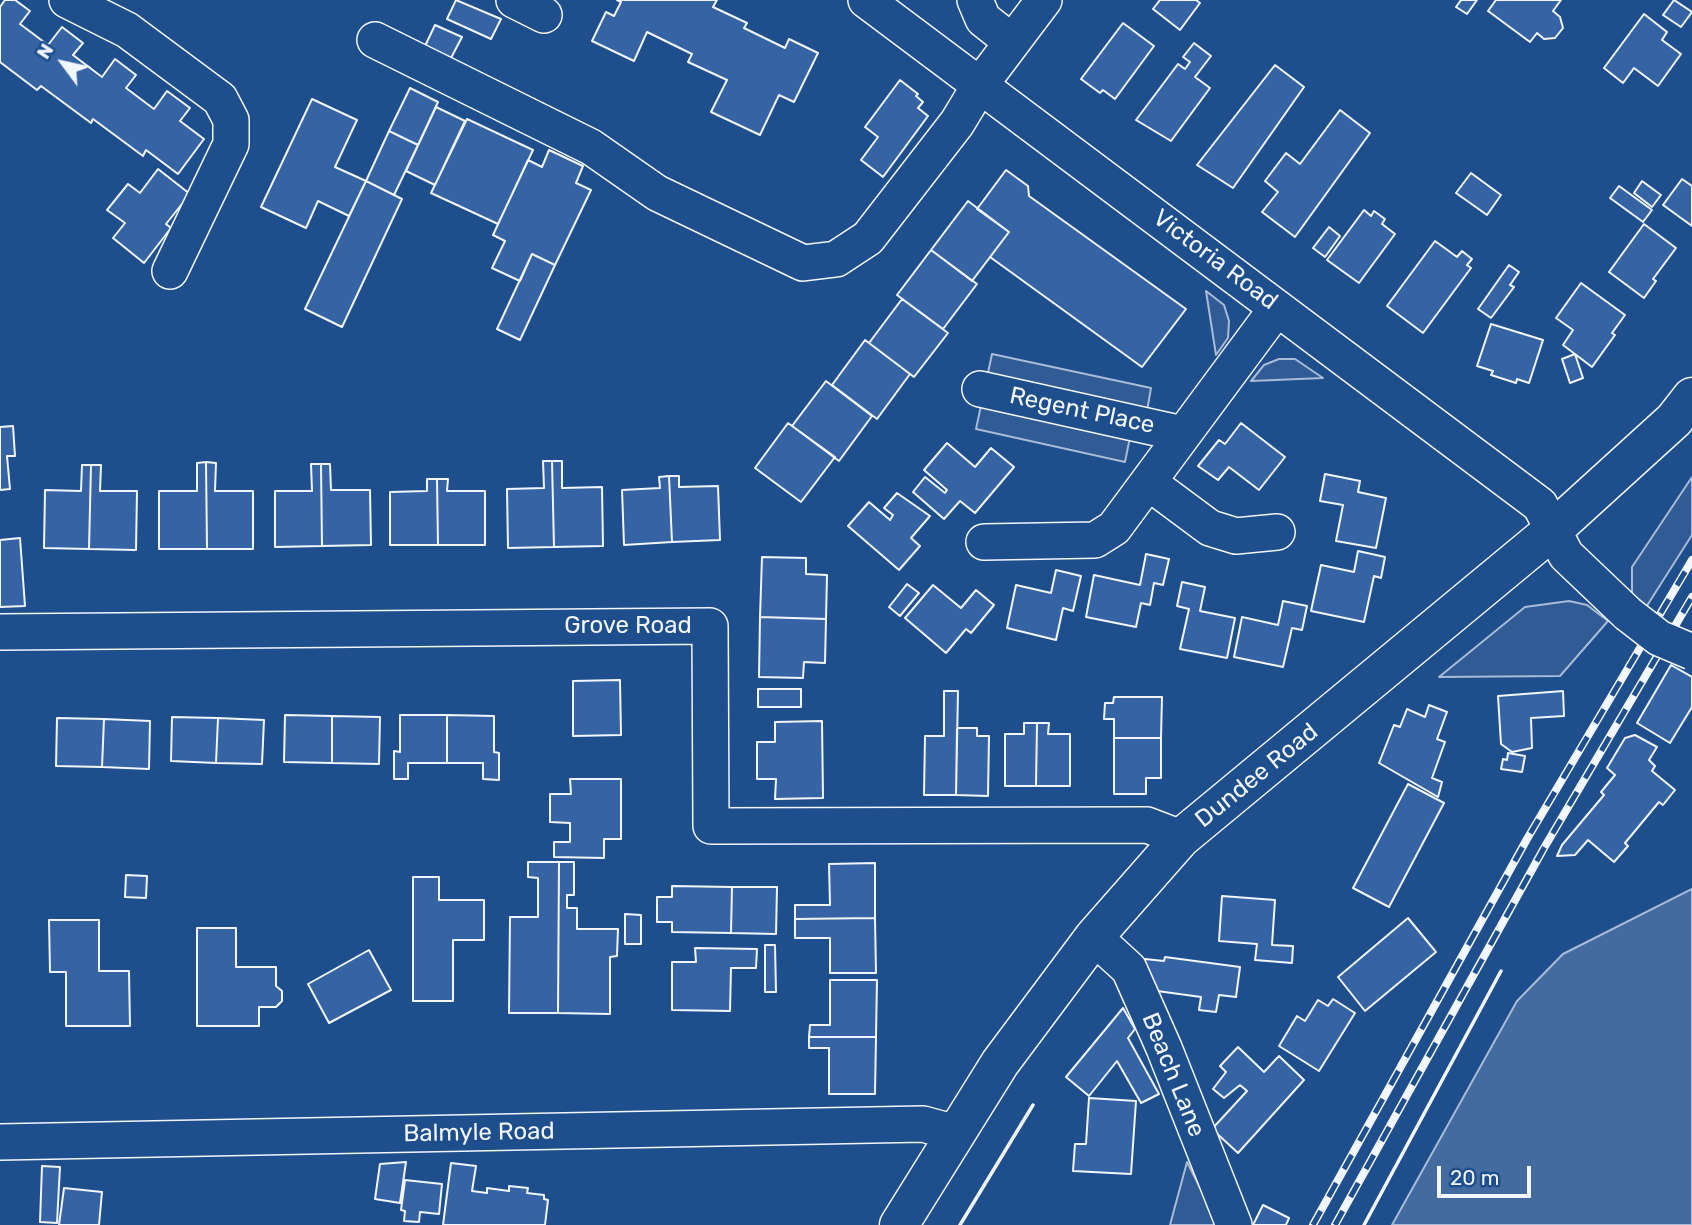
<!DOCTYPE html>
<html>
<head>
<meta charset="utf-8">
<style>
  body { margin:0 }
  #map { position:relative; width:1692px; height:1225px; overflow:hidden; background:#1f4e8c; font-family:Rubik,sans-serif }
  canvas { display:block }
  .north { position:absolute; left:28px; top:28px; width:70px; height:70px; -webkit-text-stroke:5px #1f4e8c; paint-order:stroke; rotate:303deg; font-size:19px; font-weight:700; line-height:28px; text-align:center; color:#f2f6ff }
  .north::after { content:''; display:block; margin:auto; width:24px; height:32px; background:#f2f6ff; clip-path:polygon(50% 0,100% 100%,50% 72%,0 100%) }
  .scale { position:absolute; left:1437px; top:1166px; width:94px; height:32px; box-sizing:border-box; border:4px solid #f2f6ff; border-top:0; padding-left:9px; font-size:21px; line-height:24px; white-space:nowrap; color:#f2f6ff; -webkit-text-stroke:5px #1f4e8c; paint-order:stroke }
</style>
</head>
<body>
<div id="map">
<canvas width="1692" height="1225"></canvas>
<div class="north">N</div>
<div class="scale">20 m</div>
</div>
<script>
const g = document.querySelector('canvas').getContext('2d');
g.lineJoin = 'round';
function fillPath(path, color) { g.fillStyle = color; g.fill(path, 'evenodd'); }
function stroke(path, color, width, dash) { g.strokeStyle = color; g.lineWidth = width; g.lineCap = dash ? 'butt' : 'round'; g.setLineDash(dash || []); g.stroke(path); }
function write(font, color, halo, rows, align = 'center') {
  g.font = font + ' Rubik,sans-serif'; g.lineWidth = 5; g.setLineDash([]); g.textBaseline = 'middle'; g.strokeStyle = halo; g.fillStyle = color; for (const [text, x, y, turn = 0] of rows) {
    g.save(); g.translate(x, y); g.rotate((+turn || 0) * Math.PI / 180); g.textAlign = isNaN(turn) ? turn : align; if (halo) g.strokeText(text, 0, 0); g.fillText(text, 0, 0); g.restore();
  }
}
const built = new Path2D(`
  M1206,291l18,14 5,16 -1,17 -12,17z
  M992,354l159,34 -4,23 -17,26 -5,25 -149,-33z
  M1279,359h16l28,19 -72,3 13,-16z
  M1692,477v58l-49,77 -11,-18v-27z
  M1569,601l18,4 21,16 -48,55 -121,1 86,-70z
  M1187,1162l30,59 -1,4h-46z`);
fillPath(built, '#305b95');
stroke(built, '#a8bbd7', 2);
const water = new Path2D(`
  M1692,889v336h-300l125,-224 46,-47z`);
fillPath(water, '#446ba0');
stroke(water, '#a8bbd7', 2);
const building = new Path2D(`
  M5,0h10l15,11 -10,13 28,21 14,-18 21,16 -10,12 29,22 13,-18 21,16 -10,13 28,21 13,-18 23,17 -10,13 24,18 -26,35 -32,-24 -3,6 -50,-37 -2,4 -50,-37 -4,4 -37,-28v-55z
  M456,0l45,19 -10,20 -44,-20z
  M617,0h100l-4,7 34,16 -3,5 41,20 4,-9 29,14 -24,49 -15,-7 -19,40 -49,-23 16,-32 -39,-18 4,-8 -45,-22 -13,29 -42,-20 14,-29 8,4 7,-14z
  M1160,0h36l4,3 -20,27 -27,-21z
  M1461,0h16l-10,14 -11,-7z
  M1496,0h65l-8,11 7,6 3,11 -8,10 -11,1 -7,-6 -7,9 -42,-31z
  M1674,0l18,12 -11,15 -18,-12z
  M1644,14l23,18 -5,8 19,14 -23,32 -24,-18 -11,15 -19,-15z
  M1123,23l31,23 -39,53 -12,-9 -3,3 -19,-14z
  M435,25l27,12 -11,21 -26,-12z
  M1194,43l17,13 -16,21 15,11 -39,53 -35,-21 42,-56 7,5 5,-7 -7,-5z
  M1275,65l29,22 -71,101 -36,-23z
  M900,80l18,14 -2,2 7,6 -5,6 10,8 -45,61 -22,-17 17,-23 -13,-10z
  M410,88l28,14 -20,43 -29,-14z
  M312,99l45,21 -22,47 31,14 -17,35 -31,-15 -12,27 -45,-21z
  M436,107l29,14 -30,64 -29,-14z
  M1340,110l30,23 -75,104 -33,-25 16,-20 -13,-11 21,-28 14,11z
  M467,119l66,31 -35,74 -67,-31z
  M389,131l29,14 -24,50 -28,-14z
  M549,150l34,16 -7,17 15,7 -36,75 -23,-11 -12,27 -28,-13 13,-27 -12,-6 35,-75 14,7z
  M158,169l32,25 -24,30 5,4 -27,35 -31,-25 12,-15 -18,-13 21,-26 12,9z
  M1006,170l22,16 1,10 157,113 -44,58 -152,-110 19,-25 -32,-23z
  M1471,173l30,22 -14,20 -31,-22z
  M1682,179l10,7v40l-29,-21z
  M366,181l36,18 -60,128 -37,-18z
  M1642,181l19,14 -9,12 -18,-14z
  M1619,186l33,24 -9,12 -33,-24z
  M968,201l41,31 -37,49 -41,-31z
  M1364,210l7,6 3,-5 11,8 -3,5 13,10 -36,49 -32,-23z
  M1644,224l32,24 -23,31 3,2 -12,17 -35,-26z
  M1329,227l11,9 -15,21 -12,-9z
  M1435,241l22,16 5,-6 10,8 -5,6 4,3 -48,65 -36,-27z
  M931,250l46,34 -34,45 -46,-34z
  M532,254l23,11 -35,75 -23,-11z
  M1509,265l10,7 -9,13 4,2 -23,31 -13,-9z
  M1581,283l44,32 -13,18 3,2 -23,32 -29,-22 10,-15 -17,-12z
  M902,299l46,34 -34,44 -45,-34z
  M1491,324l52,16 -14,43 -12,-4 -1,4 -25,-8 2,-4 -16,-5z
  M865,340l45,34 -33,45 -45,-34z
  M1575,354l8,24 -13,5 -8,-24z
  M826,381l46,35 -33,45 -47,-35z
  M788,423l47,34 -34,45 -46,-34z
  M1241,423l44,34 -26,33 -30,-23 -11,13 -20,-14 21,-26 6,4z
  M13,426l2,30h-8l3,33 -10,1v-63z
  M947,443l28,24 16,-19 23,19 -39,46 -15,-12 -16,18 -31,-27 12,-15 20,16 2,-3 -23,-20z
  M543,461h9l2,86 -46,1 -1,-59 37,-1z
  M552,461h10v27l40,-1 1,59 -49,1z
  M206,462l1,87h-48v-58h38v-28z
  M206,462l10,1 -1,28h38v58h-46z
  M311,464h10l1,82 -47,1v-56h37z
  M321,464h9l1,26h39l1,55 -49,1z
  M82,465h9l-2,84 -45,-1 1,-58 36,1z
  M91,465h10l-1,26h37l-1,59 -47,-1z
  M1325,474l35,7 -2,11 28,6 -10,50 -40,-7 7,-36 -23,-4z
  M669,476l3,66 -48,3 -2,-55 38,-2 -1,-11z
  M669,476h10v11l39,-1 2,54 -48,2z
  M427,479h10l1,66h-48v-53l37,-1z
  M437,479h11l-1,12h38v54h-47z
  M897,493l33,23 -19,22 9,8 -21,24 -51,-44 21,-24 21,18 3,-5 -9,-7z
  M20,538l5,68 -25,1v-67z
  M1358,551l27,6 -4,21 -7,-2 -10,46 -53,-11 10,-46 33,7z
  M1146,554l23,5 -6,26 -9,-2 -4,22 -9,-2 -5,24 -50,-10 8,-42 46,10z
  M762,557l44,1v16l21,1 -1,44 -66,-2z
  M1056,570l25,6 -8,35 -10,-3 -7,32 -49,-12 9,-43 35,8z
  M1182,582l23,5 -5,24 35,7 -8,40 -47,-9 9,-40 -12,-3z
  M907,584l12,9 -19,23 -11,-9z
  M933,585l28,23 15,-18 18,15 -23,28 -5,-4 -20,24 -41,-35z
  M1283,601l24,5 -5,24 -10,-2 -9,39 -49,-10 8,-40 36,8z
  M760,617l66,2 -1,44 -21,-1 -1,16 -44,-1z
  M1671,665l21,12v30l-22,36 -33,-20z
  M620,680l1,55 -48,1v-55z
  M758,689h43v18h-43z
  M944,691h14l-2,104h-32l1,-59h19z
  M1563,691l1,25 -33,2 1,30 -20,4 -11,-8 -3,-48z
  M1114,697h48l-1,41h-47v-19h-10l1,-16h8z
  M1429,705l18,7 -10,27 8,3 -13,36 10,4 -4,15 -59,-34 15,-38 6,2 7,-18 18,8z
  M285,715l47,1v47l-48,-1z
  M400,715h47v48h-39v16h-14v-28l6,1z
  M447,715l47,1v36l5,1v27l-16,-1v-16h-36z
  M332,716l48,1 -1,47 -47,-1z
  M172,717l46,1 -2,45 -45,-2z
  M57,718l47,1 -2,48 -46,-1z
  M218,718l46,2 -2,44 -46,-1z
  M104,719l46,2 -1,48 -47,-2z
  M822,721l1,77 -48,1 1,-20h-19v-37h18v-20z
  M1024,723h13l-1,63h-31v-52h19z
  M1037,723h12l-1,11h22v52h-34z
  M957,728h20v8h12l-1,60 -32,-1z
  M1635,735l22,12 -8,13 6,6 -3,5 23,19 -12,15 -4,-3 -34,41 3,3 -14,16 -26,-22 -13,15 -18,1 5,-11 42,-50 -3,-3 14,-17 -8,-7 18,-30z
  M1114,738h47v40h-15v16h-32z
  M1508,753l17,3 -3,16 -21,-3 2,-10 4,1z
  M570,779h51v60h-17v19l-50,-1v-15h16v-19l-20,-1v-28h21z
  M1408,784l36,19 -55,104 -36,-19z
  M528,862h31l-1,151h-49l1,-96h28v-39l-10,-1z
  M559,862h15v33h-7v13h10v21h41l-1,27 -7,1v57l-52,-1z
  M875,863v55l-80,1v-14h35l-1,-41z
  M126,875l21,1 -1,22 -21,-1z
  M413,877h26v23h45v40h-31v61h-40z
  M672,886l60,1 -1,46 -59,-1v-10h-15v-25h15z
  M732,887h45l-1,47 -45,-1z
  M1222,896l53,4 -3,45 21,1 -1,17 -37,-3 2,-16 -38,-3z
  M625,914l16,1v29h-16z
  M875,918l1,55h-46v-35h-35v-19z
  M1408,918l28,34 -71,59 -27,-34z
  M49,920h50v51h30l1,55h-64v-54h-16z
  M197,928h39v39h40v19l6,5v10l-6,6h-17v19h-62z
  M765,945h10l1,47h-11z
  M695,948l62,1 -1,19h-25l-1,43 -58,-1v-48h24z
  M369,950l22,40 -62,33 -21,-39z
  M1165,957l75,10 -4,30 -17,-2 -3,17 -17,-2 2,-13 -51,-7 -8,-10 3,-21 19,2z
  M830,980h47l-1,57h-67l1,-12h20z
  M1333,999l22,14 -36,58 -40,-25 18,-30 8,5 13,-21 10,6z
  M1123,1008l12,21 -7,9 31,56 -18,9 -24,-42 -28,35 -23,-19z
  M809,1037h67l-1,57h-46v-46h-20z
  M1238,1047l26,25 15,-16 25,24 -66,73 -26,-24 35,-38 -7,-6 -16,13 -11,-9 13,-17 -6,-6z
  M1089,1098l47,3 -5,73 -58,-3 2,-27h11z
  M406,1162l-6,41 -25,-4 5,-35z
  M451,1163l25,3 -4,25 15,2v-5l22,3v-5l19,2 -1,5 17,2v4l4,1 -3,25h-102z
  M42,1166l18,1 -3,56 -17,-1z
  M405,1180l37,4 -3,30 -19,-2 -1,10 -15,-1 1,-10 -4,-1z
  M64,1188l38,4 -3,33h-40z
  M1263,1205l26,13 -3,7h-33z`);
fillPath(building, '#3563a3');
stroke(building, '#f2f6ff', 2);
const minor = new Path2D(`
  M67,0l60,30 93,69 11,21v24l-61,127
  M514,0l30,15
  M866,0l674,505 26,50 62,59
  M975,0l8,19 29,23
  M375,40l216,107 66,46 146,70 33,-4 32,-21 89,-115 23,-38 64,-85
  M980,389l203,45
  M1148,482l62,46 26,8 41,-4
  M984,542l111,-2 19,-12 163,-220
  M0,632l710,-6 1,200 436,-1 34,13
  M1094,937l35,32 35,79 70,177
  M0,1142l923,-18 33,9`);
const major = new Path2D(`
  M899,1225l101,-162 94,-126 87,-99 372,-308 121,-110 18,-23`);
stroke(minor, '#f2f6ff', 38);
stroke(major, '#f2f6ff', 41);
stroke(minor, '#1f4e8c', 35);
stroke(major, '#1f4e8c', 38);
const rail = new Path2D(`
  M1313,1225l214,-386 165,-279
  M1335,1225l209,-377 148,-251`);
stroke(rail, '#f2f6ff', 8);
stroke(rail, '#1f4e8c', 5, [16]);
const minorBridge = new Path2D(`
  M1628,614l31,24 33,14`);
stroke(minorBridge, '#f2f6ff', 38, []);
stroke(minorBridge, '#1f4e8c', 35);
stroke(new Path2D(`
  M960,1225l73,-120
  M1364,1225l137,-254`), '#f2f6ff', 3.5);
write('24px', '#f2f6ff', '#1f4e8c', [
  ["Victoria Road",1215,260,37],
  ["Regent Place",1082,411,12],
  ["Grove Road",628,626],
  ["Dundee Road",1257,776,-39],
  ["Beach Lane",1173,1075,68],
  ["Balmyle Road",479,1133,-1]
]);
</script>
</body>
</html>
